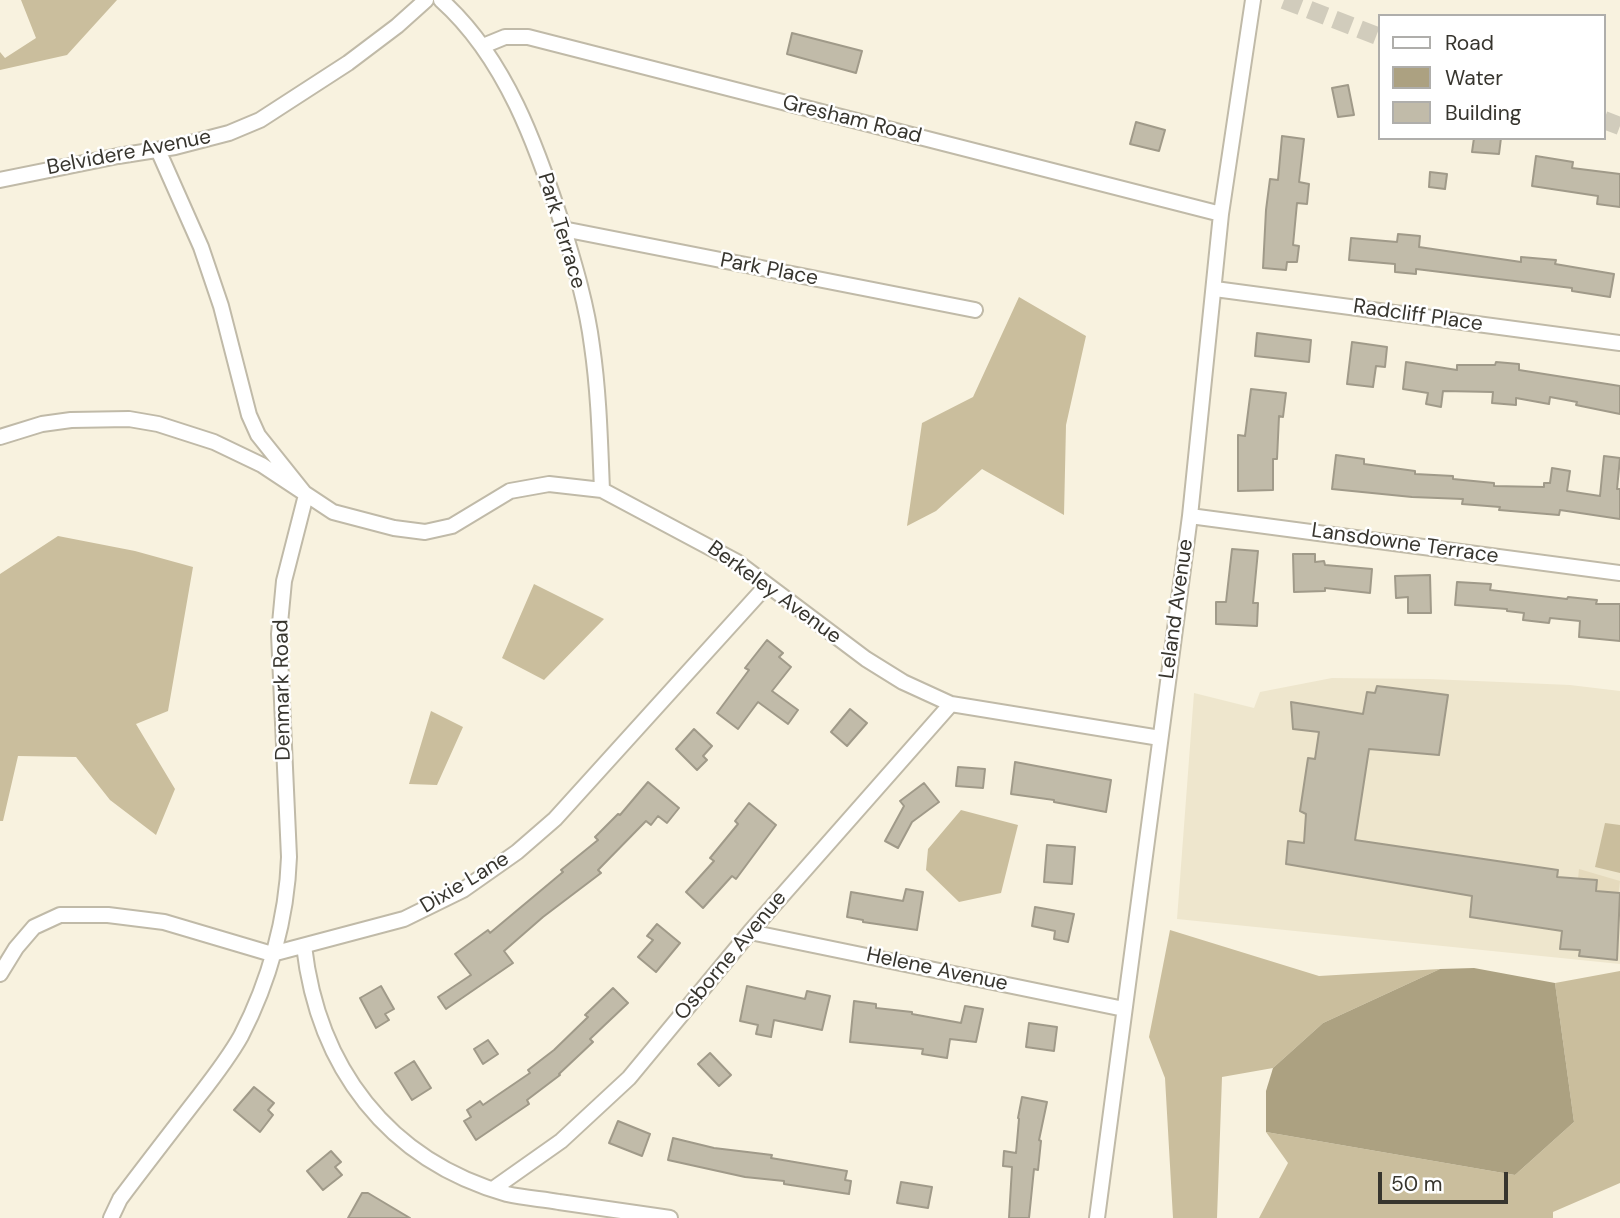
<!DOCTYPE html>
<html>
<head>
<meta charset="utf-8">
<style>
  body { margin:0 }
  #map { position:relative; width:1620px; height:1218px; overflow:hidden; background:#f8f2df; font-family:"DM Sans",sans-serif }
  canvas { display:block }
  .legend { position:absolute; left:1378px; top:14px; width:228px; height:126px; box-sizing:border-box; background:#fff; border:2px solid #afaeab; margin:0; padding:9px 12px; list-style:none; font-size:21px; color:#37352e }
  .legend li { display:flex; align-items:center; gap:14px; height:35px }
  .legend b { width:35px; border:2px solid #afaeab }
  .scale { position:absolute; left:1378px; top:1172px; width:130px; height:32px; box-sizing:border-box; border:4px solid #37352e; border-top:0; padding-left:9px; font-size:21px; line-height:24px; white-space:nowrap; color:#37352e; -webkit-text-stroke:5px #fff; paint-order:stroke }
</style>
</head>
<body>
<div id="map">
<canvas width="1620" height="1218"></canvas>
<ul class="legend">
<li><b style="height:9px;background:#fff"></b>Road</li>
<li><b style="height:19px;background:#aca181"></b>Water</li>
<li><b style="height:19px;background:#c1bba9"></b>Building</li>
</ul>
<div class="scale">50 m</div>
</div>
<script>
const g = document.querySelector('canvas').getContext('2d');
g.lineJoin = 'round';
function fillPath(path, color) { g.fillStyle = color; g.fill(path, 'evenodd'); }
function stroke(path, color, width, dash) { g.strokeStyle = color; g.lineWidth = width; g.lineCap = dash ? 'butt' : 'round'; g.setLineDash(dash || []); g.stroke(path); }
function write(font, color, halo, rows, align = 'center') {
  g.font = font + ' "DM Sans",sans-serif'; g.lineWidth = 5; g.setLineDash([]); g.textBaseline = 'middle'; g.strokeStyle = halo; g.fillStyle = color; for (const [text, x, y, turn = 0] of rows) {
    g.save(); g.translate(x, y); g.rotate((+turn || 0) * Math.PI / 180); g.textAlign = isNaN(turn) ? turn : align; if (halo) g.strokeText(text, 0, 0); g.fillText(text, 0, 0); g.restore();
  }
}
fillPath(new Path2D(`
  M1332,678l98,1 140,6 50,6v273l-443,-45 17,-226 60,15 6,-16z`), '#eee6cd');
fillPath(new Path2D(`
  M1579,869l41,12 -9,73 -40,-4z`), '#e5dabd');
fillPath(new Path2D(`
  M21,0h96l-50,55 -67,15v-18l5,6 31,-20z
  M1019,297l67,39 -20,89 -2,90 -82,-46 -46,42 -29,15 15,-103 51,-26z
  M58,536l77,15 58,16 -25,144 -32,13 39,65 -19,46 -46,-35 -34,-43 -58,-1 -15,65h-3v-247z
  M534,584l70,35 -60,61 -42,-22z
  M431,711l32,16 -26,58 -28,-1z
  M961,810l57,15 -17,68 -42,9 -33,-32 2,-21z
  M1605,823l15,2v48l-25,-6z
  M1170,930l149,46 121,-7 -117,54 -50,45 -51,9 -5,141h-44l-8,-140 -16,-41z
  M1620,971v212l-67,29v6h-294l29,-55 -22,-31 249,43 59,-53 -19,-139z`), '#cabe9d');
fillPath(new Path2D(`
  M1474,968l81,15 19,139 -59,53 -249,-43v-41l7,-23 50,-45 117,-54z`), '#aca181');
const building = new Path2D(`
  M792,33l70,18 -6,22 -69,-19z
  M1348,85l6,30 -16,2 -6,-29z
  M1136,122l29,8 -6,21 -29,-7z
  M1282,136l22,3 -5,43 10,2 -2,20 -10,-1 -4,42 6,1 -2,16h-10l-1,8 -23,-2 3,-58 4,-31 8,1z
  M1474,138h27l-2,16 -27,-2z
  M1536,156l37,6 -1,6 48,6v33l-23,-3 1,-8 -66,-10z
  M1430,172l17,2 -2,15 -16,-2z
  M1398,234l22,2 -1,11 102,15v-5l35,3 -1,4 59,10 -4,23 -38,-6v-3l-156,-19v5l-21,-2v-8l-46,-4 2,-22 46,4z
  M1257,333l54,7 -2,22 -54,-6z
  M1352,342l35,5 -2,20 -9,-1 -3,21 -26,-3z
  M1406,362l51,8v-5h38l1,-3 23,2v6l101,16v28l-44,-9 1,-3 -27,-5 -1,7 -33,-6v7l-24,-2 1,-11 -50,-1 -2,16 -15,-3 2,-11 -25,-4z
  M1251,389l35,4 -3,24 -4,-1 -2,43h-4v31l-35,1v-56l7,1z
  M1336,455l28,4v5l51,7v3l38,2v3l41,4v3l50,1v-4h6l2,-15 18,3 -3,20 33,5 4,-40 16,2 -3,31h3v30l-60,-9 -1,5 -60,-5 1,-3 -38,-3 1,-5 -51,-2 -80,-8z
  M1232,549l26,2 -5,52h5l-1,23 -41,-2v-22h10z
  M1293,554h22v8l9,-1 1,4 47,4 -2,24 -45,-5v3l-31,1z
  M1430,575l1,38h-23v-16l-12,1 -1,-22z
  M1457,582l34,2 -1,6 77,9 1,-2 29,3 -1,4h24v37l-41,-4 1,-16 -30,-3 -1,5 -26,-3 1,-7 -17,-2v-2l-52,-4z
  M767,640l16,13 -4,4 12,10 -19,24 26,19 -10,14 -30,-22 -20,27 -21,-16 32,-43 -4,-2z
  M1377,686l71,9 -9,60 -70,-6 -14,91 203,30 -1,7 40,3 -1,11 24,2 -3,67 -38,-4 1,-6 -20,-1 2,-18 -92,-14 2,-21 -186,-32 2,-23 16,2 2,-29 -6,-3 8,-53 7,1 4,-27 -26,-3 -2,-27 72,12 4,-22 8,1z
  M850,709l17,14 -20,23 -16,-14z
  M694,729l18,17 -9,10 4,4 -10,10 -21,-21z
  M1015,762l96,18 -5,32 -52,-10v-2l-43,-6z
  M958,767l27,2 -2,19 -27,-2z
  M648,782l31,26 -12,15 -9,-7 -7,9 -5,-4 -48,49 3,3 -58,44 -39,34 9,12 -67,46 -8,-12 33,-22 -16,-21 33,-24 2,3 73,-61 -2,-2 37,-30 -3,-3 23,-23 2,1z
  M924,783l15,19 -27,20 -14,26 -13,-7 19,-35 -4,-5z
  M749,803l27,22 -40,54 -4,-3 -29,32 -17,-16 28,-31 -4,-3 28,-34 -3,-3z
  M1047,845l28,2 -3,37 -28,-2z
  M906,889l17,3 -6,38 -54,-8v-2l-16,-3 4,-25 52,9z
  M1035,907l39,7 -6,28 -14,-3 1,-8 -23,-5z
  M657,924l23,19 -24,29 -18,-15 15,-17 -6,-4z
  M381,986l13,23 -9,5 4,6 -13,8 -16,-30z
  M747,986l58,13 2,-8 23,5 -8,34 -48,-10 -3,17 -15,-3 2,-9 -18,-4z
  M613,988l15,15 -38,36 3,3 -34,32 1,1 -33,25 2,4 -53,36 -12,-19 7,-4 -4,-7 13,-9 3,4 47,-32 -2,-3 26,-20 34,-33 -3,-2z
  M854,1001l22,3v4l36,4v2l49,9 4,-17 18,3 -7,33 -26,-3 -3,19 -25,-4 1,-5 -73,-7z
  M1029,1023l28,4 -3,24 -28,-4z
  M488,1040l10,14 -15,10 -9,-15z
  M710,1053l21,22 -12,11 -21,-22z
  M414,1061l17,27 -19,12 -17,-27z
  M254,1087l20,16 -6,7 5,5 -13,17 -26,-22z
  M1022,1097l25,5 -8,38 2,1 -3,29 -4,-1 -5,49h-20l3,-51 -9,-1 1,-15 12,2 3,-34 -1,-1z
  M618,1121l32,13 -8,22 -33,-13z
  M673,1138l41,10 58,7 -1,3 76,13 -2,9 6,1 -2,13 -65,-10v-3l-39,-4 -77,-17z
  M331,1151l10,11 -6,5 7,8 -19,15 -16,-19z
  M901,1182l31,5 -4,21 -31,-5z
  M362,1193h6l42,25h-62z`);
fillPath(building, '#c1bba9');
stroke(building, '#a09a89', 2);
stroke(new Path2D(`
  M1284,0l96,37
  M1604,120l16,6`), '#d1ccbc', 18, [18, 9]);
const minor = new Path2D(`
  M441,0c65,58 96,147 122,227 12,39 24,79 29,119 7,48 8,96 10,144
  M483,46l22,-9h23l693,177
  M0,180l118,-24 57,-9 54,-14 31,-13 88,-57 49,-37 29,-26
  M563,229l412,81
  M1215,289l405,54
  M0,437l42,-13 29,-4 58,-1 29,5 56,18 48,23 71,47 61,16 31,4 27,-6 58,-35 39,-7 53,6 135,72 129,97 37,23 48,22 209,34
  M1190,516l430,57
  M750,932l374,77
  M304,946c14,121 83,214 203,248 17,4 35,5 52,8 37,5 74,11 111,16
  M0,974l16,-26 18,-21 26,-12h48l56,7 108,32 132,-35 59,-29 54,-38 38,-33 212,-234
  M493,1189l68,-48 68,-63 121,-146 201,-228
  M111,1218l9,-19c24,-32 48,-63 72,-94 17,-22 35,-44 49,-69 28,-54 46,-118 48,-179l-10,-223 5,-53 22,-86 -48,-60 -9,-20 -28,-109 -20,-59 -43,-97
  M1097,1218l93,-702 31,-302 32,-214`);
stroke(minor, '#c0baa8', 18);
stroke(minor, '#fff', 14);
write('21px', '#37352e', '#fff', [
  ["Gresham Road",852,120,14],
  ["Belvidere Avenue",129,153,-11],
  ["Park Terrace",561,231,73],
  ["Park Place",769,270,11],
  ["Radcliff Place",1418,316,8],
  ["Lansdowne Terrace",1405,544,8],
  ["Berkeley Avenue",774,593,36],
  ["Leland Avenue",1177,609,-82],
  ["Denmark Road",283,690,-91],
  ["Dixie Lane",465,883,-31],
  ["Osborne Avenue",731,956,-50],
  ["Helene Avenue",937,970,12]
]);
</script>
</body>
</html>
